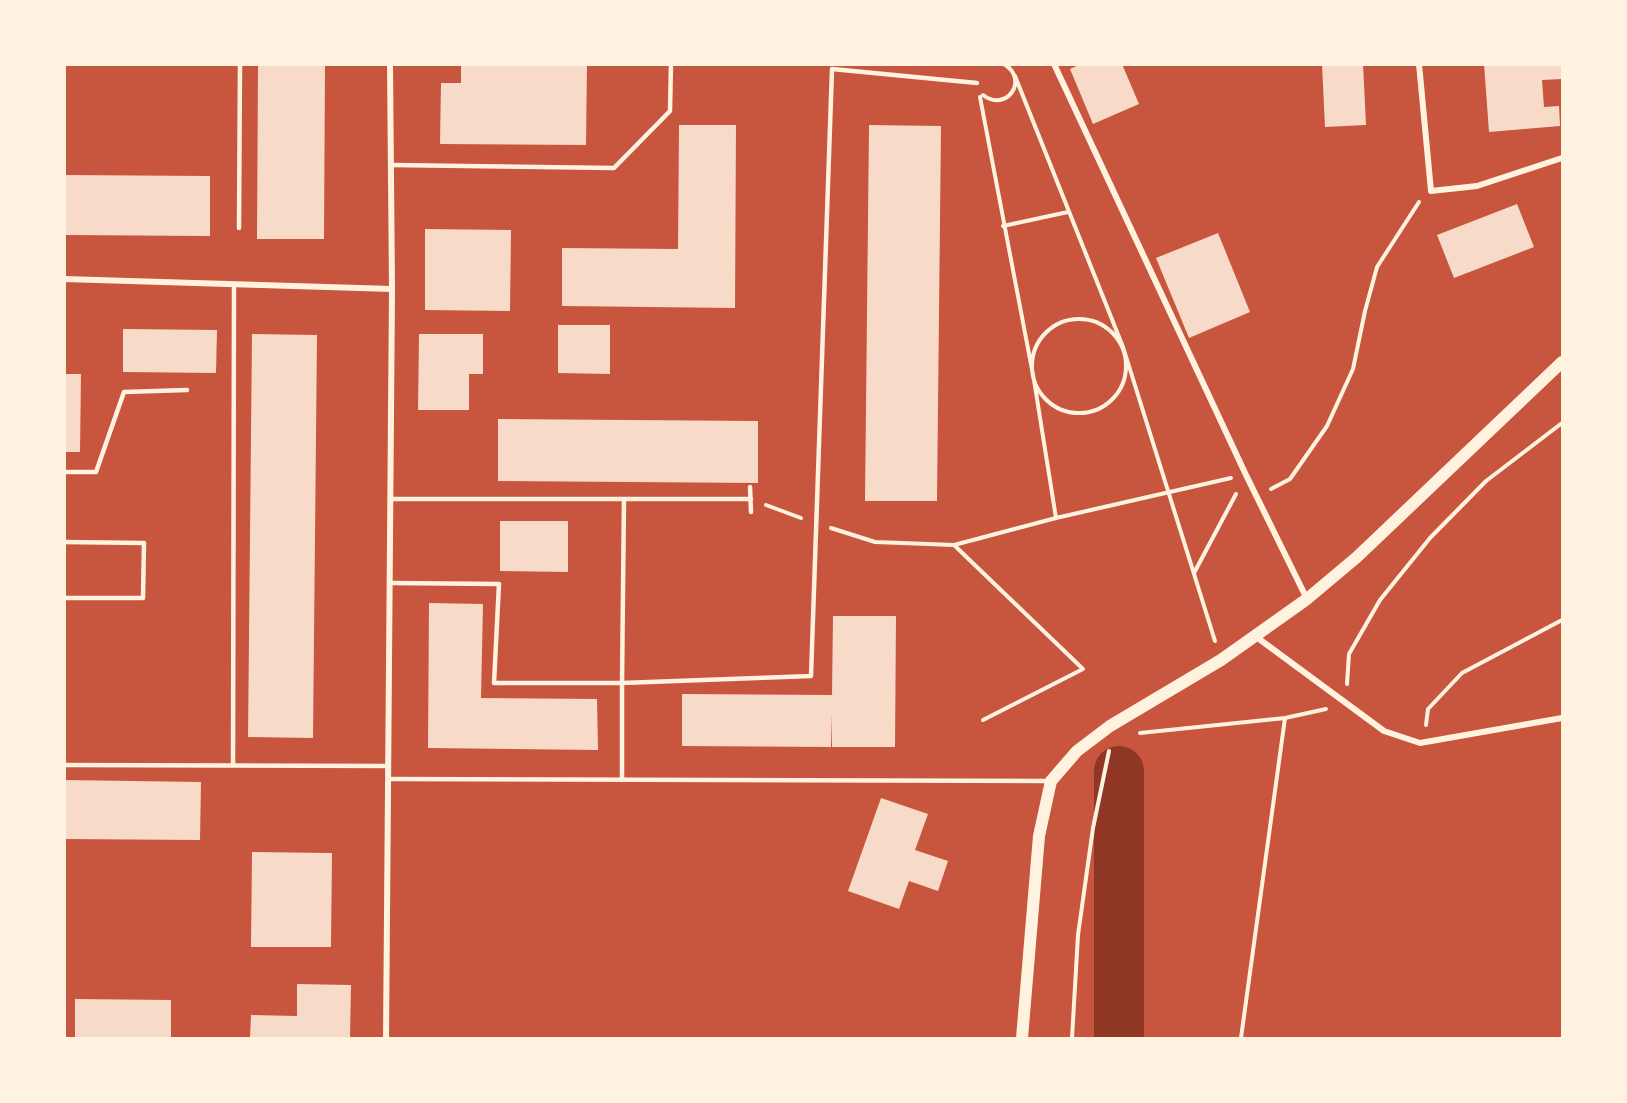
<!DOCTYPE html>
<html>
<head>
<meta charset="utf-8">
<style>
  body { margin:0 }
  #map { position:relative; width:1627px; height:1103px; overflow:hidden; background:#c8553d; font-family:"Libre Baskerville",serif }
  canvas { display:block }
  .frame { position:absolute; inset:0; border:66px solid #fff3e0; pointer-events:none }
</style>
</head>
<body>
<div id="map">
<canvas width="1627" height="1103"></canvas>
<div class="frame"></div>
</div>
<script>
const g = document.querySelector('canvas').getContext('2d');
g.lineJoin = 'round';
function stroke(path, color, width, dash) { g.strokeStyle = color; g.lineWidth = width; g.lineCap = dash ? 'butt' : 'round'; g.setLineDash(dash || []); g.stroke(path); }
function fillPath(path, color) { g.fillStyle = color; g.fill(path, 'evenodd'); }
stroke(new Path2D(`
  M1119,771v267`), '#8f3625', 50);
fillPath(new Path2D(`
  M258,64h67l-1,175h-67z
  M461,64h126l-1,81 -146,-1 1,-61h20z
  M1081,64h41l17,40 -46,20 -23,-55z
  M1322,64h41l3,61 -41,2z
  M1484,64h78v15l-20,1 2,27 15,-1 1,20 -71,6z
  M679,125h57l-1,183 -173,-2v-58l116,1z
  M869,125l72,1 -4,375h-72z
  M64,175l146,1v60l-146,-1z
  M1517,204l17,43 -80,31 -17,-43z
  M425,229l86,1 -1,81 -85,-1z
  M1218,233l32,79 -61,26 -33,-80z
  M558,325h52v49l-52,-1z
  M123,329l94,1 -1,43 -93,-1z
  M252,334l65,1 -4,403 -65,-1z
  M419,334h64v40h-14v36h-51z
  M64,374h17l-1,78h-16z
  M498,419l260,2v62l-260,-2z
  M500,521h68v51l-68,-1z
  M429,603l54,1 -2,94 116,1 1,51 -170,-2z
  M833,616h63l-1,131h-63v-34l-1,34 -149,-1v-52l150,1z
  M64,780l137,2 -1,58 -136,-1z
  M881,798l47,16 -13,36 33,11 -10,30 -29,-10 -10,28 -51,-18z
  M252,852l80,1 -1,94h-80z
  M297,984l54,1 -1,53h-100l1,-23 46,1z
  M75,999l96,1v38h-96z`), '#f7dbc8');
stroke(new Path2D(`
  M1015,76l108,271 92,294
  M983,95c23,18 47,-15 21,-31
  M980,97l54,283 22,138
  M1003,226l65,-14
  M1032 366a47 47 0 1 1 94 0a47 47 0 1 1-94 0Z
  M1271,489l19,-10 37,-53 26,-57 12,-58 12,-44 42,-65
  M766,505l35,13
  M831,528l44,14 79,3
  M1194,573l42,-79
  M1347,684l2,-30 31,-54 50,-62 56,-57 76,-58
  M983,720l100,-51 -129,-124 102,-27 175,-40
  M1426,725l2,-16 34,-36 100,-53
  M1140,733l145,-15
  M1072,1038l6,-103 15,-107 16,-77
  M1241,1038l44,-320 41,-9`), '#fff3e0', 4);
stroke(new Path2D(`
  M391,165l223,3 56,-57 1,-47
  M239,228l1,-164
  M64,472h32l28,-80 63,-2
  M750,487l1,25
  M390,499h361
  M624,499l-2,184 189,-7 21,-607 145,14
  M64,542l80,1 -1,55h-79
  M390,583l109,1 -5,99h128v97
  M64,765l325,1
  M233,766l1,-482
  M389,779l661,2`), '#fff3e0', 4.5);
stroke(new Path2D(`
  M1054,64l192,411 61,124
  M1419,64l12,127 46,-5 85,-28
  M64,279l328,10
  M1255,636l129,95 36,12 142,-25
  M386,1038l6,-749 -2,-225`), '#fff3e0', 6);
stroke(new Path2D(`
  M1022,1038l17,-202 12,-55 26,-30 33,-25 111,-66 86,-61 50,-42 205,-195`), '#fff3e0', 12);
</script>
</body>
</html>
